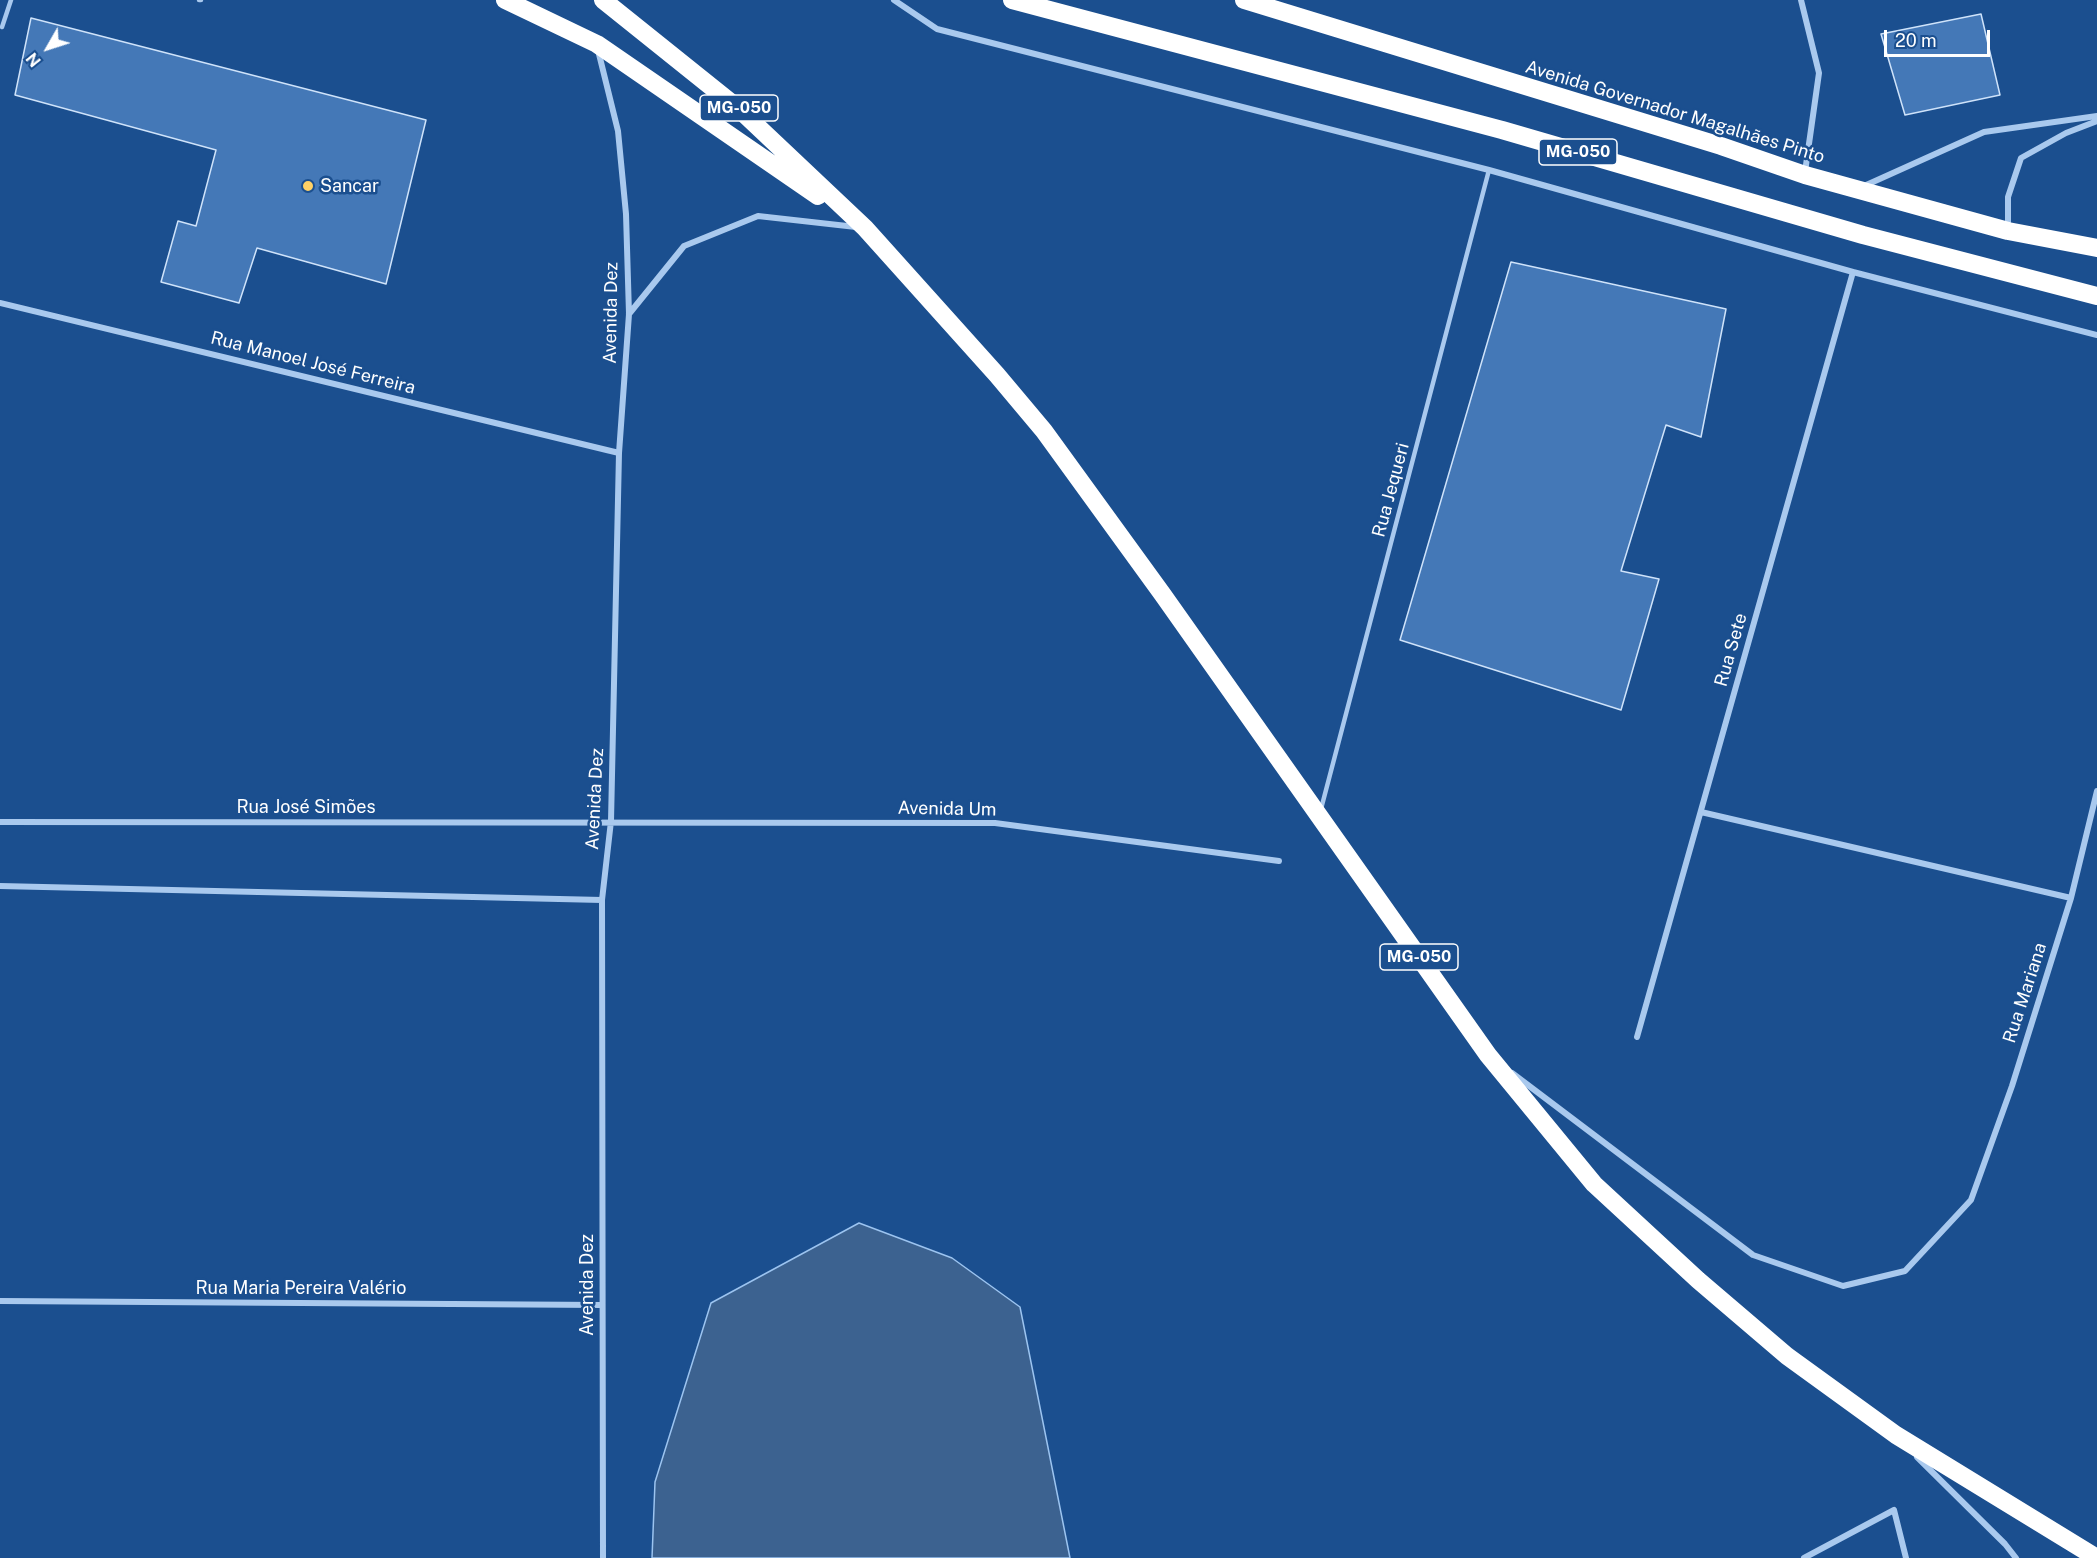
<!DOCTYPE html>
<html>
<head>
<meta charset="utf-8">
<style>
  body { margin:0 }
  #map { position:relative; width:2097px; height:1558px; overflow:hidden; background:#1b4f8f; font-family:"Public Sans",sans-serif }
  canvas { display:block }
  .north { position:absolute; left:18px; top:18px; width:60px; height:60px; -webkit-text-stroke:4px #1b4f8f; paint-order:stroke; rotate:231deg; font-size:16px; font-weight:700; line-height:24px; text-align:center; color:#fff }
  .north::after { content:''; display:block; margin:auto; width:21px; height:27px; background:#fff; clip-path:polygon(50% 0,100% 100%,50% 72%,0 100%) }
  .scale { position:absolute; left:1884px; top:30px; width:106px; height:27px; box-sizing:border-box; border:3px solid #fff; border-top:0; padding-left:8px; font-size:18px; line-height:21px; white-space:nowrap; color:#fff; -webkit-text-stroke:4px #1b4f8f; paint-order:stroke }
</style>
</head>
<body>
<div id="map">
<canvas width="2097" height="1558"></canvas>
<div class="north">N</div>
<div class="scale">20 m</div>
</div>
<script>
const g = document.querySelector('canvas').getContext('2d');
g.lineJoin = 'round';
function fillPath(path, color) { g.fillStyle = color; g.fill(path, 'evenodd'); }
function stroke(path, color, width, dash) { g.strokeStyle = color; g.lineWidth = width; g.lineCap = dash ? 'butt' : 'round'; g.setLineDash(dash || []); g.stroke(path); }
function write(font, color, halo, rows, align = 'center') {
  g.font = font + ' "Public Sans",sans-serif'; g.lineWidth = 5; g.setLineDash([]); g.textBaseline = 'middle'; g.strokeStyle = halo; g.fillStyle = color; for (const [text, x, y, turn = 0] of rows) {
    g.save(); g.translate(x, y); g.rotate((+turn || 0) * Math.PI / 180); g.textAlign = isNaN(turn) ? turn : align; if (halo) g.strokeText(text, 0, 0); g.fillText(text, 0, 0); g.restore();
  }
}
const water = new Path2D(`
  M859,1223l93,35 68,49 50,251h-418l3,-76 56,-179z`);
fillPath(water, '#3c6290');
stroke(water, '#9cc4f0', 1.5);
const building = new Path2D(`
  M1981,14l19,81 -95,20 -24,-81z
  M31,18l395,102 -40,164 -129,-36 -18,55 -78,-21 17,-61 18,5 20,-76 -201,-55z
  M1511,262l215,47 -25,128 -35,-12 -45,146 38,8 -38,131 -221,-70z`);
fillPath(building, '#4478b7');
stroke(building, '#cfe3fa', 1.5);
stroke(new Path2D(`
  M199,0h2
  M2,27l9,-27
  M1321,809l168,-639`), '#a9c9ee', 4.5);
stroke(new Path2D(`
  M894,0l43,29 552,141 364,102 244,63
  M1801,0l18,73 -14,99
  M598,50l20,81 8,83 3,100 -10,139 -8,368 -9,79 1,658
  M1864,186l120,-54 113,-16
  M2008,230v-33l13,-39 45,-25 31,-12
  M0,303l619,150
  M629,314l55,-68 74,-30 98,11
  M1701,812l370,86
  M0,822l995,1 284,38
  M0,886l602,14
  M1637,1037l216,-765
  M1512,1073l241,182 90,31 62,-15 66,-71 41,-114 59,-188 26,-107
  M0,1301l602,4
  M1917,1457l88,87 11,14
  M1804,1558l90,-48 12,48`), '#a9c9ee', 6);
stroke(new Path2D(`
  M505,0l92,44 221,152
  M603,0l136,109 126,119 132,147 47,56 119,164 325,460 106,129 104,96 89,76 109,79 201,123
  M1012,0l490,130 361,105 234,61
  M1244,0l477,146 84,29 203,56 89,17`), '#fff', 18);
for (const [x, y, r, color] of [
  [308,186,6,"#ffd166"]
]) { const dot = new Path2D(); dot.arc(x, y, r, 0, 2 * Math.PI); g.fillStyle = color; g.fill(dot); stroke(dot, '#1b4f8f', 2); }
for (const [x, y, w] of [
  [739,108,78],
  [1578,152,78],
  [1419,957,78]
]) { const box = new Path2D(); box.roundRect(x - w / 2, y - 13, w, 26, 4.5); g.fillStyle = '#1b4f8f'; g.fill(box); stroke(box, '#fff', 1.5); }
write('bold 16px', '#fff', null, [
  ["MG-050",739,108],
  ["MG-050",1578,152],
  ["MG-050",1419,957]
]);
write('18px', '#fff', '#1b4f8f', [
  ["Avenida Governador Magalhães Pinto",1675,112,17],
  ["Avenida Dez",611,313,-89],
  ["Rua Manoel José Ferreira",313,363,14],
  ["Rua Jequeri",1391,490,-75],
  ["Rua Sete",1731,650,-74],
  ["Avenida Dez",595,799,-87],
  ["Rua José Simões",306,807],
  ["Avenida Um",947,809,1],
  ["Rua Mariana",2025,993,-72],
  ["Avenida Dez",587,1285,-90],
  ["Rua Maria Pereira Valério",301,1288]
]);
write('18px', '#fff', '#1b4f8f', [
  ["Sancar",320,186]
], 'left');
</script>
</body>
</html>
